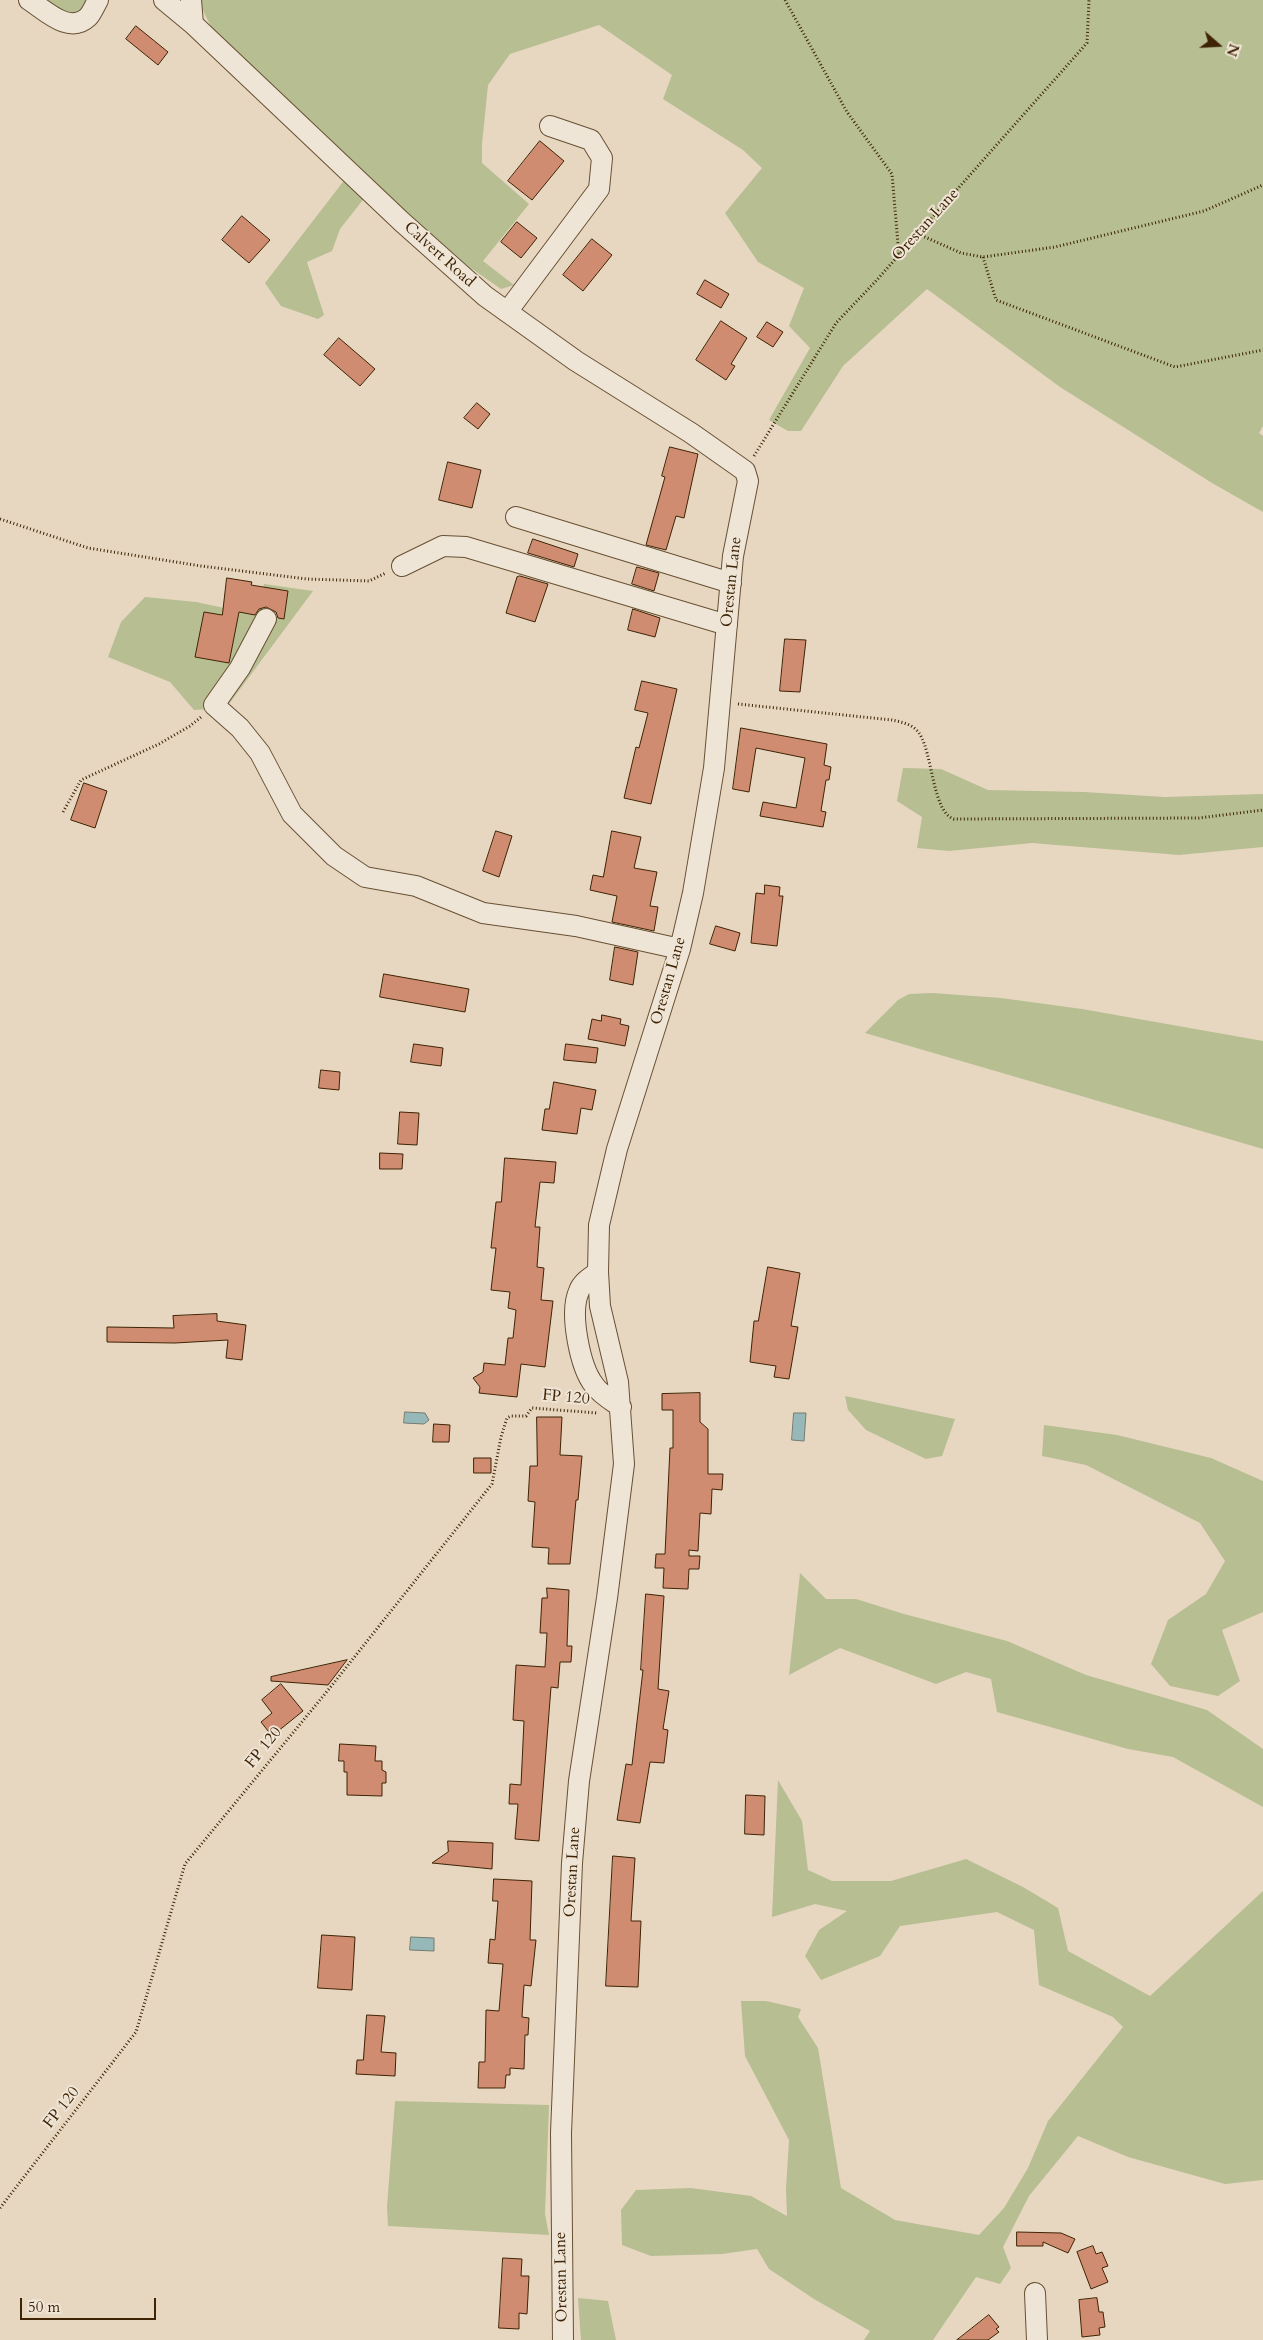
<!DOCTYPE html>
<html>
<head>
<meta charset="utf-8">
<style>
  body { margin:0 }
  #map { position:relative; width:1263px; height:2340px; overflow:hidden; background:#e7d7c0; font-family:Cardo,serif }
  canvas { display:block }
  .north { position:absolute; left:1193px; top:20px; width:50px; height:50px; -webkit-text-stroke:4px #efe5d6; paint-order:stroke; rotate:109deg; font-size:14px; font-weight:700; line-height:20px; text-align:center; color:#3e2304 }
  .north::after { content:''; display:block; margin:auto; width:18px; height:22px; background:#3e2304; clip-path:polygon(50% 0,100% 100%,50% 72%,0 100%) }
  .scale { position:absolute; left:20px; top:2298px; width:136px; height:22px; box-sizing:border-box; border:2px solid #3e2304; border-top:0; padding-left:6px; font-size:15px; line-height:18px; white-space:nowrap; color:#3e2304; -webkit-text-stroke:4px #efe5d6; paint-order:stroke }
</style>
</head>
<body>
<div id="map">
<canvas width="1263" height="2340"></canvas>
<div class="north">N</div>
<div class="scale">50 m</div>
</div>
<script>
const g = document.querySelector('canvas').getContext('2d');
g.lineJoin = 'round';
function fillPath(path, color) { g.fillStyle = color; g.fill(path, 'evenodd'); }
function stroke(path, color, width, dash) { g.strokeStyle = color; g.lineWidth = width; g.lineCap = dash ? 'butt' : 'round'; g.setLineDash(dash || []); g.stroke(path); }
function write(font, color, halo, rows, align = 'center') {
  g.font = font + ' Cardo,serif'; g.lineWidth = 4; g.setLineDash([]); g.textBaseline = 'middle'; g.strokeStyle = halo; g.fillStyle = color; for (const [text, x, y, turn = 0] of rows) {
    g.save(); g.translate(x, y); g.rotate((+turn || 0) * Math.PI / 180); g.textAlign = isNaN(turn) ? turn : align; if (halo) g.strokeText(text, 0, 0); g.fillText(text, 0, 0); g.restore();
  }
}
fillPath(new Path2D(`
  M45,0h42l-5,13 -19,5z
  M198,0h1065v426l-4,7 4,3v76l-51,-29 -152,-96 -133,-98 -84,77 -42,65h-13l-19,-11 41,-72 -21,-22 15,-38 -46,-26 -33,-49 37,-45 -19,-18 -80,-51 9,-24 -73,-50 -89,29 -22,31 -6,59v19l47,41 -46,57 31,24 -13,4 -33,-23 -111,-98 -142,-133z
  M346,178l20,18 -26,33 -8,22 -25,11 17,53 -6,4 -37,-13 -16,-23z
  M264,584l49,7 -87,117 -32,2 -24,-28 -62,-25 13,-35 24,-25 51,5 61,13zM266,588l22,3 -4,28 -22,-3zM204,612l33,6 -8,45 -34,-6z
  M903,768l38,1 47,21 96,2 81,5 98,-3v53l-84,8 -147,-12 -83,8 -32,-3 5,-31 -25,-16z
  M932,993l69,5 81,11 181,32v108l-398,-116 33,-33 11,-6z
  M845,1396l110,23 -13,37 -16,3 -60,-29 -18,-20z
  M1044,1425l73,10 94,23 52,23v131l-41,18 18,51 -22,15 -48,-10 -19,-22 17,-44 38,-26 19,-33 -25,-38 -114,-58 -44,-9z
  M800,1573l26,26h30l48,15 103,27 79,34 121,35 56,39v58l-90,-50 -45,-8 -131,-37 -6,-33 -25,-7 -30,12 -96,-36 -51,27z
  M778,1780l24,41 6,49 24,11h59l75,-22 57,28 35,21 10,43 82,45 113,-105v289l-38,4 -97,-27 -50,-21 -49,60 -26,51 8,21 -11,16 -24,-7 -43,63h-69l6,-9 -56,-32 -45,-30 -12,-20 -35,5 -71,2 -29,-11 -1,-35 15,-20 55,-2 60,8 36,20 -1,-27 3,-49 -44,-84 -4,-55h25l35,8 -3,8 20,31 23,140 54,32 84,15 25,-27 24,-40 20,-47 75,-94 -10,-10 -74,-32 -5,-55 -37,-18 -97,14 -20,30 -59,24 -16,-24 14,-26 28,-19 -32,-7 -43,13z
  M395,2101l154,4 -4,109 4,21 -161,-9 -1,-19z
  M578,2298l30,3 8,39h-35z`), '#b6be92');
const water = new Path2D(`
  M405,1412l20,1 4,7 -5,4 -20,-1z
  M794,1413h12l-2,28 -12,-1z
  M411,1937l23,1v13l-24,-1z`);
fillPath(water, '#97b8b8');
stroke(water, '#737c70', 1);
const building = new Path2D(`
  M136,26l32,26 -10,13 -32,-26z
  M540,141l24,20 -32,39 -24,-19z
  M242,216l28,24 -21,23 -27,-23z
  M517,222l20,16 -16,20 -20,-16z
  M592,239l20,16 -29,36 -20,-16z
  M705,280l24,14 -8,14 -24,-14z
  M721,321l26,17 -16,26 4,2 -9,14 -30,-20z
  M767,322l16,10 -10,15 -16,-10z
  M339,338l36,31 -15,17 -36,-31z
  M477,403l13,11 -12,15 -14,-11z
  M670,447l28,7 -14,64 -8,-2 -10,34 -20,-5 19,-68 -3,-1z
  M448,462l33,8 -9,38 -33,-8z
  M533,539l45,15 -4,13 -46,-14z
  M637,567l22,6 -5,18 -22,-7z
  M520,576l28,8 -13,38 -29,-9 11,-36z
  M227,578l25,4 -1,3 37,6 -4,28 -6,-1 -2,-6 -10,-5 -7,2 -4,6 -16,-3 -10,51 -34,-6 9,-45 18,3z
  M633,609l27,9 -5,19 -27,-7z
  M785,639l21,1 -6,52 -20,-1z
  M642,681l35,8 -26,115 -27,-6 12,-51 3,1 9,-35 -13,-3z
  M741,728l86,16 -3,21 7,2 -2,13h-3l-5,31 5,1 -3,15 -63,-11 3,-14 33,6 9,-50 -49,-10 -7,44 -16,-3z
  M84,783l23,8 -12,37 -24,-8z
  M496,831l16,5 -13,41 -16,-6z
  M612,831l29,6 -7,31 23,4 -7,34 8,1 -4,24 -42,-9 5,-26 -27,-6 3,-15 10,2z
  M765,885l15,2 -1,9h4l-6,50 -26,-3 5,-50 8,1z
  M716,926l24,7 -5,18 -25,-7z
  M615,947l23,5 -5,33 -23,-5z
  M384,974l85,15 -4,23 -85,-15z
  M602,1015l19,4 -1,5 9,2 -4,20 -37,-7 4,-20 9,2z
  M414,1044l29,4 -2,18 -30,-4z
  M566,1044l32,4 -2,15 -32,-3z
  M321,1070l19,2 -1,18 -20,-2z
  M554,1082l42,8 -4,20 -11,-2 -4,26 -35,-4 3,-21h4z
  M400,1112l19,1 -2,32 -19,-1z
  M380,1153l23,1 -1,15h-22z
  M505,1158l51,4 -2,21 -14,-1 -5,45h5l-3,40 7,1 -3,32 12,1 -8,66 -24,-3 -4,33 -38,-4 1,-6 -7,-9 10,-6 1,-9 21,2 3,-27h5l3,-28 -8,-2 2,-16 -19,-2 5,-42h-5l5,-46h5z
  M768,1267l32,6 -9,53 7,1 -9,52 -15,-2 2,-11 -26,-4 4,-41h4z
  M217,1314v7l29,4 -4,35 -16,-2 2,-18 -53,3 -68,-1v-15l67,1 -1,-12z
  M700,1393v29l8,7v45h15l-1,16 -10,-1 -1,25 -11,-1 -2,38 -9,-1v6h11l-1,13h-10l-1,20 -25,-1 1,-20h-9l1,-14h9l5,-106h3v-38h-11v-16z
  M537,1417h25l-2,38 22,1 -4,44h-2l-6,64h-22l1,-16 -17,-1 3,-45 -7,-1 2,-35h7z
  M434,1424l16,1 -1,17h-16z
  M474,1458h17v15h-17z
  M547,1588l22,2 -2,56h5l-1,16h-11l-2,26 -7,-1 -12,154 -24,-2 3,-35h-9l1,-20 11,1 3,-64 -11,-1 3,-55 29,2 2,-34h-7l2,-35h5z
  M646,1594l18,2 -6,93 11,2 -6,38 5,1 -4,33 -14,-1 -10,61 -23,-3 9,-56 6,1 11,-95h-2z
  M347,1660l-19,25 -57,-4v-4z
  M281,1684l22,27 -31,25 -11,-14 11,-9 -10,-13z
  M340,1744l36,2 -1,15h7v9l4,2v11h-4v13l-35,-1v-23h-3v-11h-5z
  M746,1795l19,1 -1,39 -19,-1z
  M448,1841l45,2 -1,26 -60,-6 16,-11z
  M613,1856l22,2 -4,63h10l-3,66 -32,-1z
  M494,1879l38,2 -2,59h6l-5,46 -7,-1 -2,32 7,1 -1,17h-3l-1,34 -14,-1v7h-4l-1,13h-27l1,-26h6l1,-52 13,1 4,-47 -15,-1 2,-24 5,1 3,-39h-5z
  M322,1935l33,2 -3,53 -34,-2z
  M367,2015l18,1 -4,36 15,1 -1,23 -39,-2 1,-14h6z
  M1017,2232l44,1 14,6 -7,14 -25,-11v4h-26z
  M1093,2246l3,8 6,-2 6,14 -6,2 6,14 -17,7 -14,-37z
  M503,2258l19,1 -1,17h8l-2,38 -8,-1v16l-20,-1z
  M1097,2298l2,14h4l2,15 -6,1 1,7 -18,2 -3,-37z
  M989,2315l10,12 -3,2 3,3 -11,8h-31z`);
fillPath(building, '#cf8c70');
stroke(building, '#3e2304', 1);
const minor = new Path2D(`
  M29,0c16,10 40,35 59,17 4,-4 7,-12 10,-17
  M164,0l29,24 209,198 83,74 91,65 115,72 54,38 3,10 -15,75 -19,212 -21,125 -13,56 -63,200 -18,76 -1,47 2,34 18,76 6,82 -17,134 -28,183 -7,82 -11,270 2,207
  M191,0l2,24
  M507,312l92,-123 3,-31 -11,-18 -41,-14
  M516,517l215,66
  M402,566l41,-20 23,1 261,78
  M266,619l-26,49 -26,37 26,23 20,25 32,61 42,42 31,21 51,9 67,27 93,13 104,23
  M598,1272c-8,6 -16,10 -19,19 -10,22 1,76 15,94 6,9 18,16 27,22
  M1035,2293l2,47`);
stroke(minor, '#685033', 22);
stroke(new Path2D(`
  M785,0l62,112 45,62 7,82
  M918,234l43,19 22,4 72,-10 149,-36 59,-26
  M983,257l13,43 179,67 88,-17
  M754,456l82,-133 39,-41 212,-239 2,-43
  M0,519l88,29 113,18 106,13 62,2 17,-8
  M738,704l154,16c9,2 21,4 27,13 14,20 13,79 35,86l245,-1 64,-8
  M63,812l18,-32 78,-36 31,-18 11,-9
  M0,2208l136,-176 49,-168 144,-175 163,-205 9,-47 6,-19 4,-2h15l6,-8 65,5`), '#3e2304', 3, [1, 2.5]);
stroke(minor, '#efe5d6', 20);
write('16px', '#3e2304', '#efe5d6', [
  ["Orestan Lane",926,225,-48],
  ["Calvert Road",439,255,42],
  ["Orestan Lane",732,582,-84],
  ["Orestan Lane",669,981,-74],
  ["FP 120",566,1398,5],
  ["FP 120",264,1748,-51],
  ["Orestan Lane",573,1872,-87],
  ["FP 120",62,2108,-52],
  ["Orestan Lane",562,2277,-91]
]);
</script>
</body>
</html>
